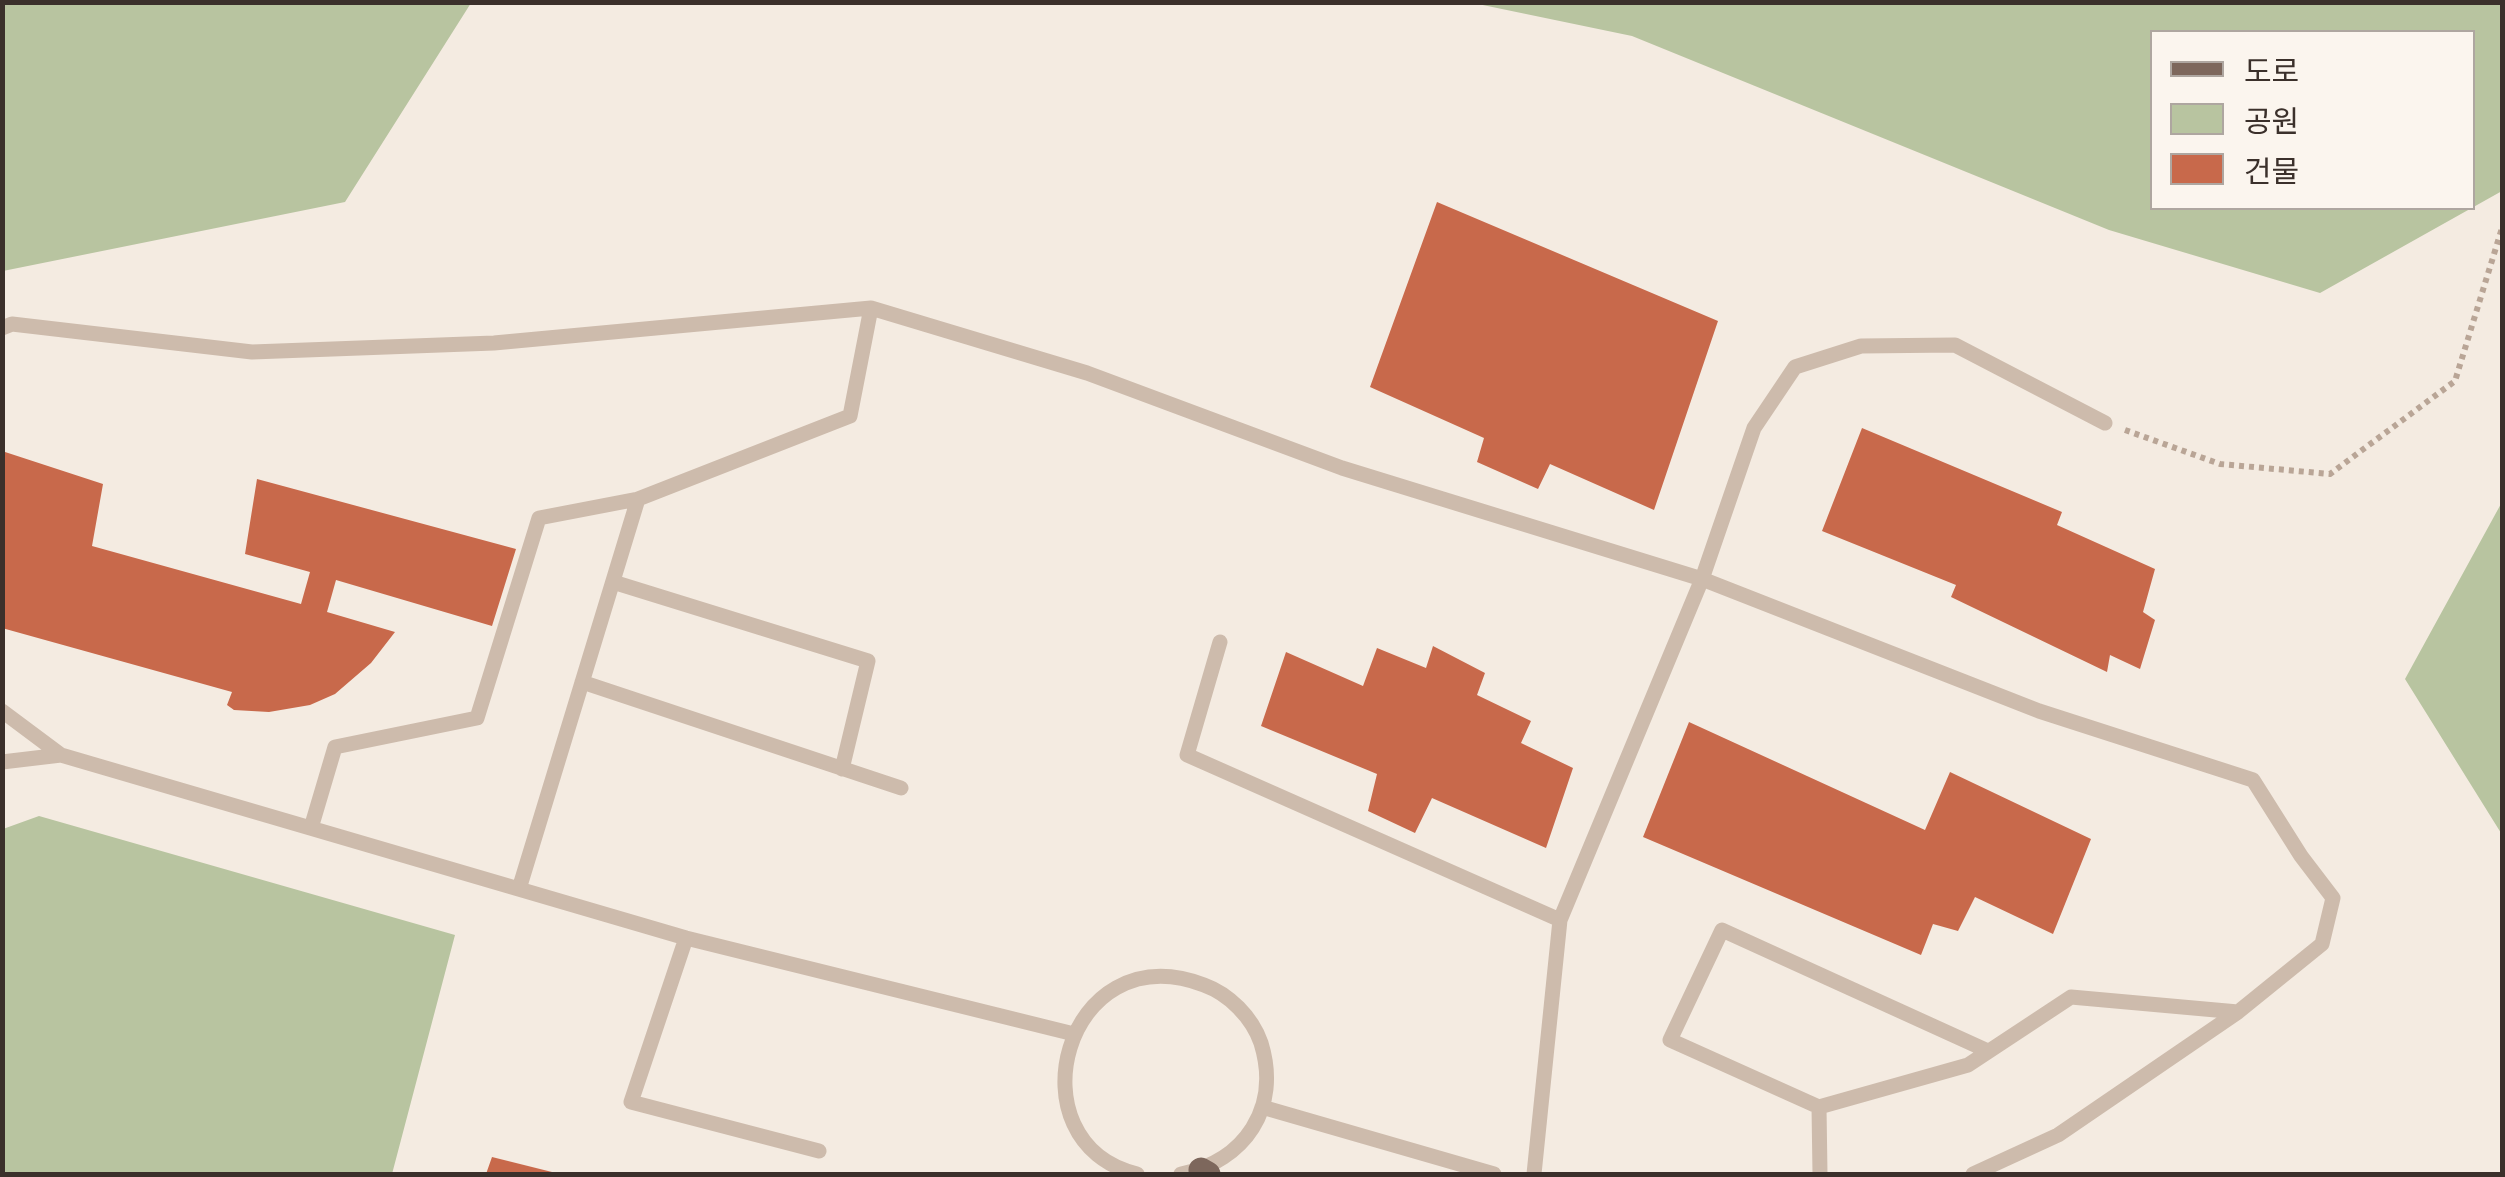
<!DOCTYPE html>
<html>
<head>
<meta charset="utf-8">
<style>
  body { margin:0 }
  #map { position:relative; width:2505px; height:1177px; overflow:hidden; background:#f4ebe1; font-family:"Varela Round","Noto Sans KR",sans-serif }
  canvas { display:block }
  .frame { position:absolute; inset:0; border:5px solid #3b302b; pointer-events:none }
  .legend { position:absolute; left:2150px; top:30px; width:325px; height:180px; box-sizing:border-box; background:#fbf5ee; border:2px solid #aea6a0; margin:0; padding:12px 18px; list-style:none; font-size:30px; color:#3b302b }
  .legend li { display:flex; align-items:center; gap:20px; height:50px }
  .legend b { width:50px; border:2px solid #aea6a0 }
</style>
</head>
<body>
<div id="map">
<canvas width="2505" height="1177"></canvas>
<div class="frame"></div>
<ul class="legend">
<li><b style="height:12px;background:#7d675c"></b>도로</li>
<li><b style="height:28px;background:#b8c4a0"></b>공원</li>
<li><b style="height:28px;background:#c8694b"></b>건물</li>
</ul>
</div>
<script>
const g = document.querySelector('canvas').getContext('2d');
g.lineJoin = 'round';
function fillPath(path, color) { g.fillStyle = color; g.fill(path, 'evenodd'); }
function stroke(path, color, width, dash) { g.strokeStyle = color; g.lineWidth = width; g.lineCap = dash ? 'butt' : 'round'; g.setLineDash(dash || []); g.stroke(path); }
fillPath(new Path2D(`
  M3,2h468v1l-126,199 -342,69z
  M1473,3h1029v188l-182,102 -211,-63 -477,-194zM2152,32h320v176h-320z
  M2502,502v330l-1,1 -96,-154z
  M39,816l416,119 -63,239h-389v-345z`), '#b8c4a0');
fillPath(new Path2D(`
  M1437,202l281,119 -64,189 -104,-46 -12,25 -61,-27 7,-24 -114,-51z
  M1862,428l200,84 -5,13 98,44 -12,43 12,8 -15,49 -30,-14 -3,17 -156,-75 5,-12 -134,-54z
  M2,451l101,33 -11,62 209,58 9,-32 -65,-18 12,-75 259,70 -24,77 -156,-46 -9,32 68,20 -24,31 -36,31 -25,11 -41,7 -35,-2 -7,-5 5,-13 -230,-64z
  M1433,646l52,27 -8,22 54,26 -10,22 52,25 -27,80 -114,-50 -17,35 -47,-22 9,-37 -116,-48 25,-74 77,34 14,-38 49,20z
  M1689,722l236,108 25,-58 141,67 -38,95 -78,-37 -17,34 -25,-7 -12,31 -278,-118z
  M492,1157l64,16v1h-70z`), '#c8694b');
stroke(new Path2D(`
  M2125,430l95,34 110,10 125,-93 47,-153`), '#b9a596', 6, [5, 5]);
stroke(new Path2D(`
  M2,328l10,-4 240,28 242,-9 377,-35 216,65 255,95 360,111 337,132 214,69 48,76 32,42 -11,46 -84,68 -180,123 -85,39
  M613,582l255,79 -26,108
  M1220,642l-33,113 373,165 -26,254
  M582,682l319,106
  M2,711l59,44
  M2,762l59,-7 625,183 388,96
  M311,828l24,-81 142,-29 62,-200 99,-19
  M519,889l119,-390 212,-83 21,-108
  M1560,920l142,-341 52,-151 41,-61 66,-21 94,-1 150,78
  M686,938l-55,164 188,49
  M1262,1107l232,67
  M1819,1107l-149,-67 52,-110 266,121
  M1137,1174c-128,-31 -73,-242 67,-189 25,9 48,32 57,58 20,65 -16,118 -80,131
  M1820,1174l-1,-67 149,-42 103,-68 167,15`), '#cdbbac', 15);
stroke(new Path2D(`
  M1201,1170l7,4`), '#7d675c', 25);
</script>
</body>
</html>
